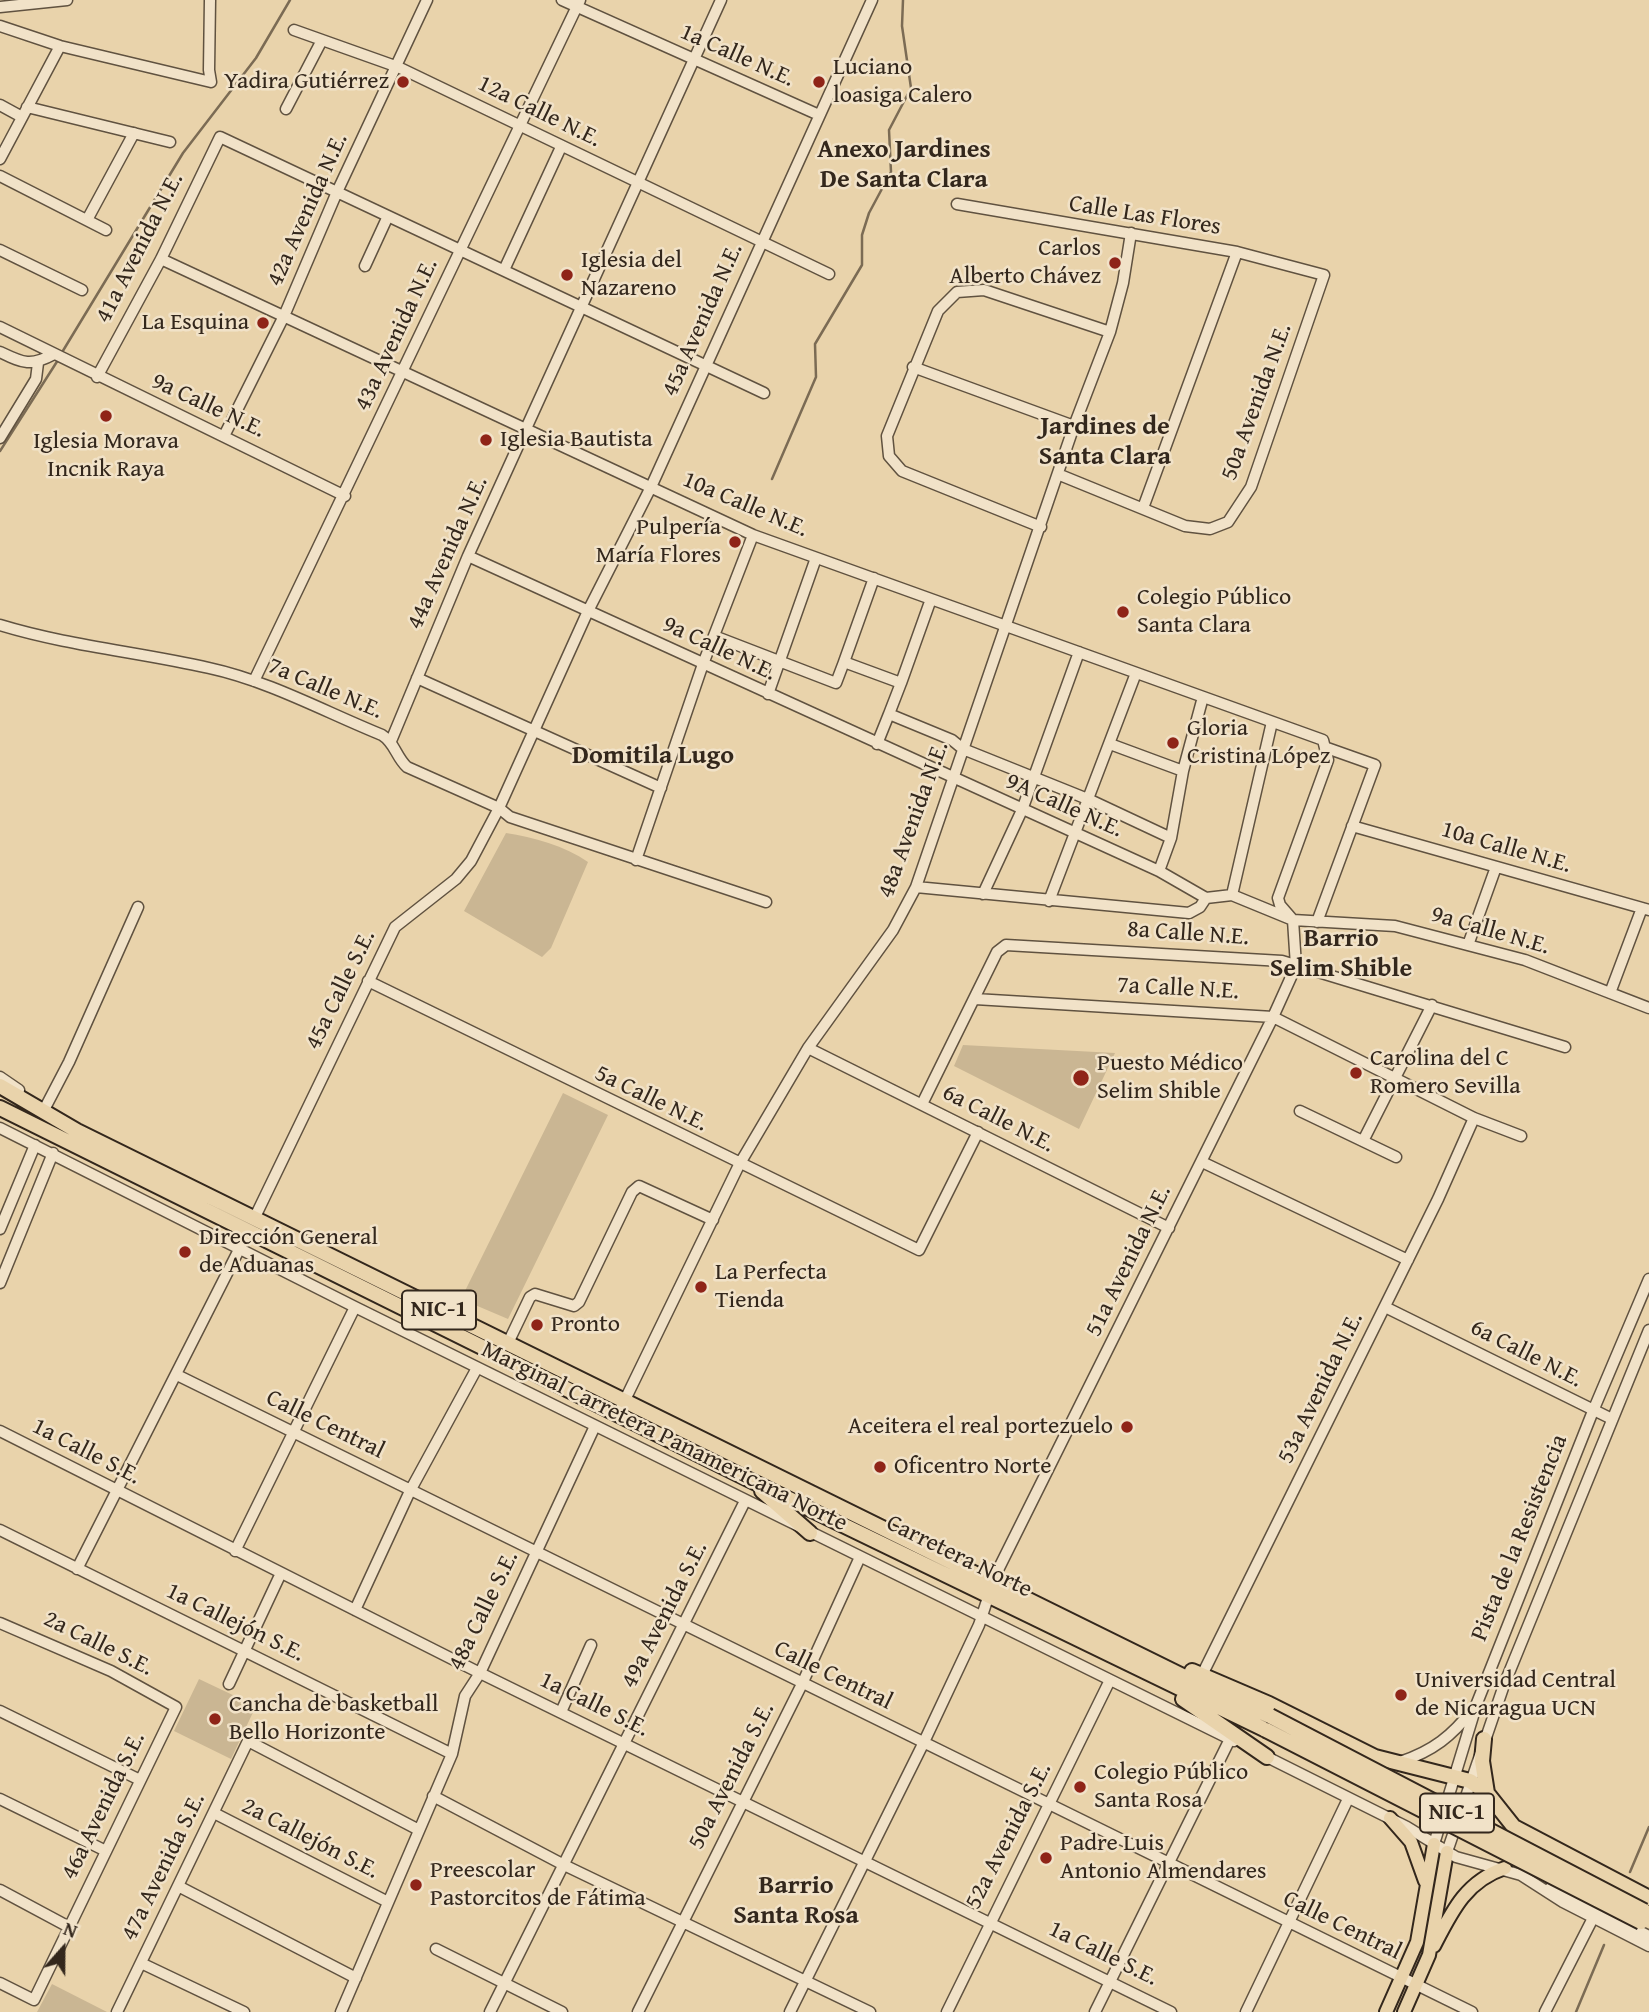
<!DOCTYPE html>
<html>
<head>
<meta charset="utf-8">
<style>
  body { margin:0 }
  #map { position:relative; width:1649px; height:2012px; overflow:hidden; background:#e9d3ab; font-family:"Gentium Book Plus",serif }
  canvas { display:block }
  .north { position:absolute; left:28px; top:1914px; width:70px; height:70px; -webkit-text-stroke:5px #f1e2c8; paint-order:stroke; rotate:21deg; font-size:19px; font-weight:700; line-height:28px; text-align:center; color:#33271c }
  .north::after { content:''; display:block; margin:auto; width:24px; height:32px; background:#33271c; clip-path:polygon(50% 0,100% 100%,50% 72%,0 100%) }
</style>
</head>
<body>
<div id="map">
<canvas width="1649" height="2012"></canvas>
<div class="north">N</div>
</div>
<script>
const g = document.querySelector('canvas').getContext('2d');
g.lineJoin = 'round';
function fillPath(path, color) { g.fillStyle = color; g.fill(path, 'evenodd'); }
function stroke(path, color, width, dash) { g.strokeStyle = color; g.lineWidth = width; g.lineCap = dash ? 'butt' : 'round'; g.setLineDash(dash || []); g.stroke(path); }
function write(font, color, halo, rows, align = 'center') {
  g.font = font + ' "Gentium Book Plus",serif'; g.lineWidth = 5; g.setLineDash([]); g.textBaseline = 'middle'; g.strokeStyle = halo; g.fillStyle = color; for (const [text, x, y, turn = 0] of rows) {
    g.save(); g.translate(x, y); g.rotate((+turn || 0) * Math.PI / 180); g.textAlign = isNaN(turn) ? turn : align; if (halo) g.strokeText(text, 0, 0); g.fillText(text, 0, 0); g.restore();
  }
}
fillPath(new Path2D(`
  M506,833c27,4 59,13 82,29l-37,86 -9,9 -78,-46z
  M963,1045l152,8 -36,76 -125,-63z
  M563,1093l45,22 -100,204 -47,-20z
  M199,1679l57,27 -25,53 -57,-28z
  M52,1984l55,28h-70z`), '#cab693');
stroke(new Path2D(`
  M61,354l122,-201 73,-95 34,-58
  M0,451l58,-91
  M772,479l44,-102 -1,-33 47,-79v-30l7,-22 22,-41 -2,-42 22,-42 -9,-62 1,-26
  M1630,1872l19,-45
  M1576,2012l28,-67`), '#7b6b54', 2.5);
const minor = new Path2D(`
  M562,0l257,115
  M0,7l67,-7
  M0,26l60,20 151,36 -2,-12 1,-70
  M294,30l104,37 431,207
  M0,105l22,12
  M27,107l143,35
  M286,109l36,-69
  M0,159l60,-113
  M0,176l106,54
  M957,204l280,48 87,23 -73,212 -23,35 -18,7 -25,-3 -125,-51
  M87,220l47,-87
  M0,250l82,40
  M161,259l592,276 570,205 5,20 -50,138 2,7 13,15
  M365,266l23,-50
  M504,270l57,-123
  M0,327l345,169
  M0,352c23,11 30,15 54,2
  M913,367l161,59
  M97,377l64,-118 59,-122 544,256
  M224,436l60,-120 53,-124 90,-192
  M0,438l36,-59 2,-16
  M1143,508l94,-256
  M1041,527l-139,-56 -13,-15 -2,-20 51,-125 19,-19 27,-2 126,42
  M468,556l691,315 47,27 26,-3 61,25 102,6 130,34 124,48
  M0,625c69,21 139,27 209,43 60,13 116,44 173,67 13,8 14,22 25,32l92,41 11,9 256,85
  M714,636l122,47 8,-21 57,21 -12,31 63,26 11,9 127,51 81,38
  M844,662l30,-84
  M417,678l244,110
  M254,681l326,-681
  M901,683l30,-84
  M768,694l48,-136
  M391,741l77,-185 253,-556
  M877,744l12,-30
  M1110,744l73,27
  M1352,826l297,84
  M636,860l67,-196 50,-129
  M1159,871l12,-33 12,-67 20,-74
  M916,887l273,26 11,-6 6,-9
  M983,894l39,-84 57,-158
  M1232,895l40,-173
  M1049,901l87,-228
  M1317,922l58,-157 -48,-17
  M1468,945l28,-78
  M368,981l551,269 59,-118
  M1610,993l32,-85
  M975,999l298,18 201,101 47,18
  M808,1048l361,180
  M0,1077l19,13
  M922,1104l75,-152 9,-7 276,16 283,86
  M45,1108l24,-46 69,-155
  M1300,1111l96,46
  M0,1128l355,179 879,434
  M1363,1141l69,-136
  M1202,1162l206,98
  M255,1217l140,-290 61,-48 15,-18 28,-53 89,-197 63,-124 221,-487
  M0,1229l35,-84
  M0,1283l53,-130
  M1385,1307l227,112
  M508,1343l22,-46 5,-3 39,12 5,-4 53,-110 7,-6 74,34
  M177,1375l1295,637
  M622,1406l117,-241 69,-117 85,-118 23,-43 158,-461 36,-94 13,-49 8,-50
  M0,1431l480,242 691,339
  M0,1530l452,224
  M235,1551l120,-244
  M77,1569l172,-339
  M355,1610l55,-119 67,-123
  M0,1623l111,48 65,36 -142,293 -34,-17
  M1202,1675l236,-476 36,-81
  M229,1684l52,-111
  M0,1711l140,69
  M561,1712l30,-67
  M1263,1755l144,72 49,30 65,18 42,27 86,44
  M1400,1762c33,-11 52,-26 73,-53
  M433,1796l131,69 306,147
  M0,1799l106,52
  M214,1813l174,89
  M1434,1844l43,-141 116,-292 56,-132
  M1447,1852l57,-167 145,-355
  M178,1886l178,92
  M1551,1887l98,49
  M0,1890l69,37
  M436,1949l126,63
  M141,1963l103,49
  M117,2012l131,-271 171,89
  M341,2012l111,-258 13,-58 15,-23 115,-247
  M490,2012l255,-511
  M638,2012l164,-328 58,-127
  M790,2012l133,-268 56,-119 16,-49 278,-559 23,-51 -3,-46
  M947,2012l163,-332
  M1095,2012l135,-273
  M1246,2012l102,-213
  M1545,2012l48,-94`);
const major = new Path2D(`
  M1390,1818l21,24 14,39
  M1434,1946c18,-35 32,-65 71,-78
  M1386,2012l31,-70 17,-98
  M1404,2012l25,-57 18,-103`);
const highway = new Path2D(`
  M0,1086l77,45 1132,558 61,27
  M0,1108l748,371 518,251
  M762,1491l48,42
  M1192,1671l77,33 106,53 95,24 17,12 27,34 135,71
  M1183,1699l84,58
  M1484,1739l-2,22 5,32`);
stroke(minor, '#605240', 13);
stroke(major, '#33271c', 16);
stroke(highway, '#33271c', 18);
stroke(minor, '#f1e2c8', 10);
stroke(major, '#e9d3ab', 12);
stroke(highway, '#e9d3ab', 14);
const highwayBridge = new Path2D(`
  M1270,1716l374,195
  M1266,1730l375,192`);
stroke(highwayBridge, '#33271c', 18, []);
stroke(highwayBridge, '#e9d3ab', 14);
for (const [x, y, r, color] of [
  [403,82,7,"#8f2418"],
  [819,82,7,"#8f2418"],
  [1115,263,7,"#8f2418"],
  [567,275,7,"#8f2418"],
  [263,323,7,"#8f2418"],
  [106,416,7,"#8f2418"],
  [486,440,7,"#8f2418"],
  [735,542,7,"#8f2418"],
  [1123,612,7,"#8f2418"],
  [1173,743,7,"#8f2418"],
  [1356,1073,7,"#8f2418"],
  [1081,1078,9,"#8f2418"],
  [185,1252,7,"#8f2418"],
  [701,1287,7,"#8f2418"],
  [537,1325,7,"#8f2418"],
  [1127,1427,7,"#8f2418"],
  [880,1467,7,"#8f2418"],
  [1401,1695,7,"#8f2418"],
  [215,1719,7,"#8f2418"],
  [1080,1787,7,"#8f2418"],
  [1046,1858,7,"#8f2418"],
  [416,1885,7,"#8f2418"]
]) { const dot = new Path2D(); dot.arc(x, y, r, 0, 2 * Math.PI); g.fillStyle = color; g.fill(dot); stroke(dot, '#f1e2c8', 2.5); }
for (const [x, y, w] of [
  [439,1310,74],
  [1457,1813,74]
]) { const box = new Path2D(); box.roundRect(x - w / 2, y - 19.5, w, 39, 5); g.fillStyle = '#f1e2c8'; g.fill(box); stroke(box, '#33271c', 2); }
write('bold 23px', '#33271c', null, [
  ["NIC-1",439,1310],
  ["NIC-1",1457,1813]
]);
write('24px', '#33271c', '#f1e2c8', [
  ["1a Calle N.E.",737,56,24],
  ["12a Calle N.E.",539,112,26],
  ["42a Avenida N.E.",308,210,-66],
  ["Calle Las Flores",1145,216,9],
  ["41a Avenida N.E.",140,248,-63],
  ["45a Avenida N.E.",703,320,-66],
  ["43a Avenida N.E.",397,335,-65],
  ["50a Avenida N.E.",1257,402,-70],
  ["9a Calle N.E.",208,406,25],
  ["10a Calle N.E.",745,505,23],
  ["44a Avenida N.E.",448,553,-66],
  ["9a Calle N.E.",719,649,25],
  ["7a Calle N.E.",325,689,23],
  ["9A Calle N.E.",1064,806,24],
  ["48a Avenida N.E.",914,820,-70],
  ["10a Calle N.E.",1506,848,16],
  ["9a Calle N.E.",1490,931,16],
  ["8a Calle N.E.",1188,934,4],
  ["7a Calle N.E.",1178,989,3],
  ["45a Calle S.E.",341,990,-64],
  ["5a Calle N.E.",651,1099,26],
  ["6a Calle N.E.",998,1119,27],
  ["51a Avenida N.E.",1129,1261,-64],
  ["6a Calle N.E.",1526,1354,27],
  ["53a Avenida N.E.",1321,1388,-64],
  ["Calle Central",325,1425,26],
  ["Marginal Carretera Panamericana Norte",664,1437,26],
  ["1a Calle S.E.",86,1452,27],
  ["Pista de la Resistencia",1520,1538,-68],
  ["Carretera Norte",959,1557,26],
  ["48a Calle S.E.",484,1611,-64],
  ["49a Avenida S.E.",665,1615,-63],
  ["1a Callejón S.E.",235,1623,26],
  ["2a Calle S.E.",98,1644,26],
  ["Calle Central",833,1676,26],
  ["1a Calle S.E.",594,1705,26],
  ["50a Avenida S.E.",732,1776,-63],
  ["46a Avenida S.E.",104,1806,-64],
  ["52a Avenida S.E.",1009,1836,-63],
  ["2a Callejón S.E.",310,1839,27],
  ["47a Avenida S.E.",164,1867,-64],
  ["Calle Central",1342,1926,26],
  ["1a Calle S.E.",1103,1954,26]
]);
write('24px', '#33271c', '#f1e2c8', [
  ["Luciano",833,68],
  ["loasiga Calero",833,96],
  ["Yadira Gutiérrez",389,82,"right"],
  ["Carlos",1101,249,"right"],
  ["Alberto Chávez",1101,277,"right"],
  ["Iglesia del",581,261],
  ["Nazareno",581,289],
  ["La Esquina",249,323,"right"],
  ["Iglesia Bautista",500,440],
  ["Iglesia Morava",106,442,"center"],
  ["Incnik Raya",106,470,"center"],
  ["Pulpería",721,528,"right"],
  ["María Flores",721,556,"right"],
  ["Colegio Público",1137,598],
  ["Santa Clara",1137,626],
  ["Gloria",1187,729],
  ["Cristina López",1187,757],
  ["Carolina del C",1370,1059],
  ["Romero Sevilla",1370,1087],
  ["Puesto Médico",1097,1064],
  ["Selim Shible",1097,1092],
  ["Dirección General",199,1238],
  ["de Aduanas",199,1266],
  ["La Perfecta",715,1273],
  ["Tienda",715,1301],
  ["Pronto",551,1325],
  ["Aceitera el real portezuelo",1113,1427,"right"],
  ["Oficentro Norte",894,1467],
  ["Universidad Central",1415,1681],
  ["de Nicaragua UCN",1415,1709],
  ["Cancha de basketball",229,1705],
  ["Bello Horizonte",229,1733],
  ["Colegio Público",1094,1773],
  ["Santa Rosa",1094,1801],
  ["Padre Luis",1060,1844],
  ["Antonio Almendares",1060,1872],
  ["Preescolar",430,1871],
  ["Pastorcitos de Fátima",430,1899]
], 'left');
write('bold 26px', '#33271c', '#f1e2c8', [
  ["Anexo Jardines",904,150],
  ["De Santa Clara",904,180],
  ["Jardines de",1105,427],
  ["Santa Clara",1105,457],
  ["Domitila Lugo",653,756],
  ["Barrio",1341,939],
  ["Selim Shible",1341,969],
  ["Barrio",796,1886],
  ["Santa Rosa",796,1916]
]);
</script>
</body>
</html>
